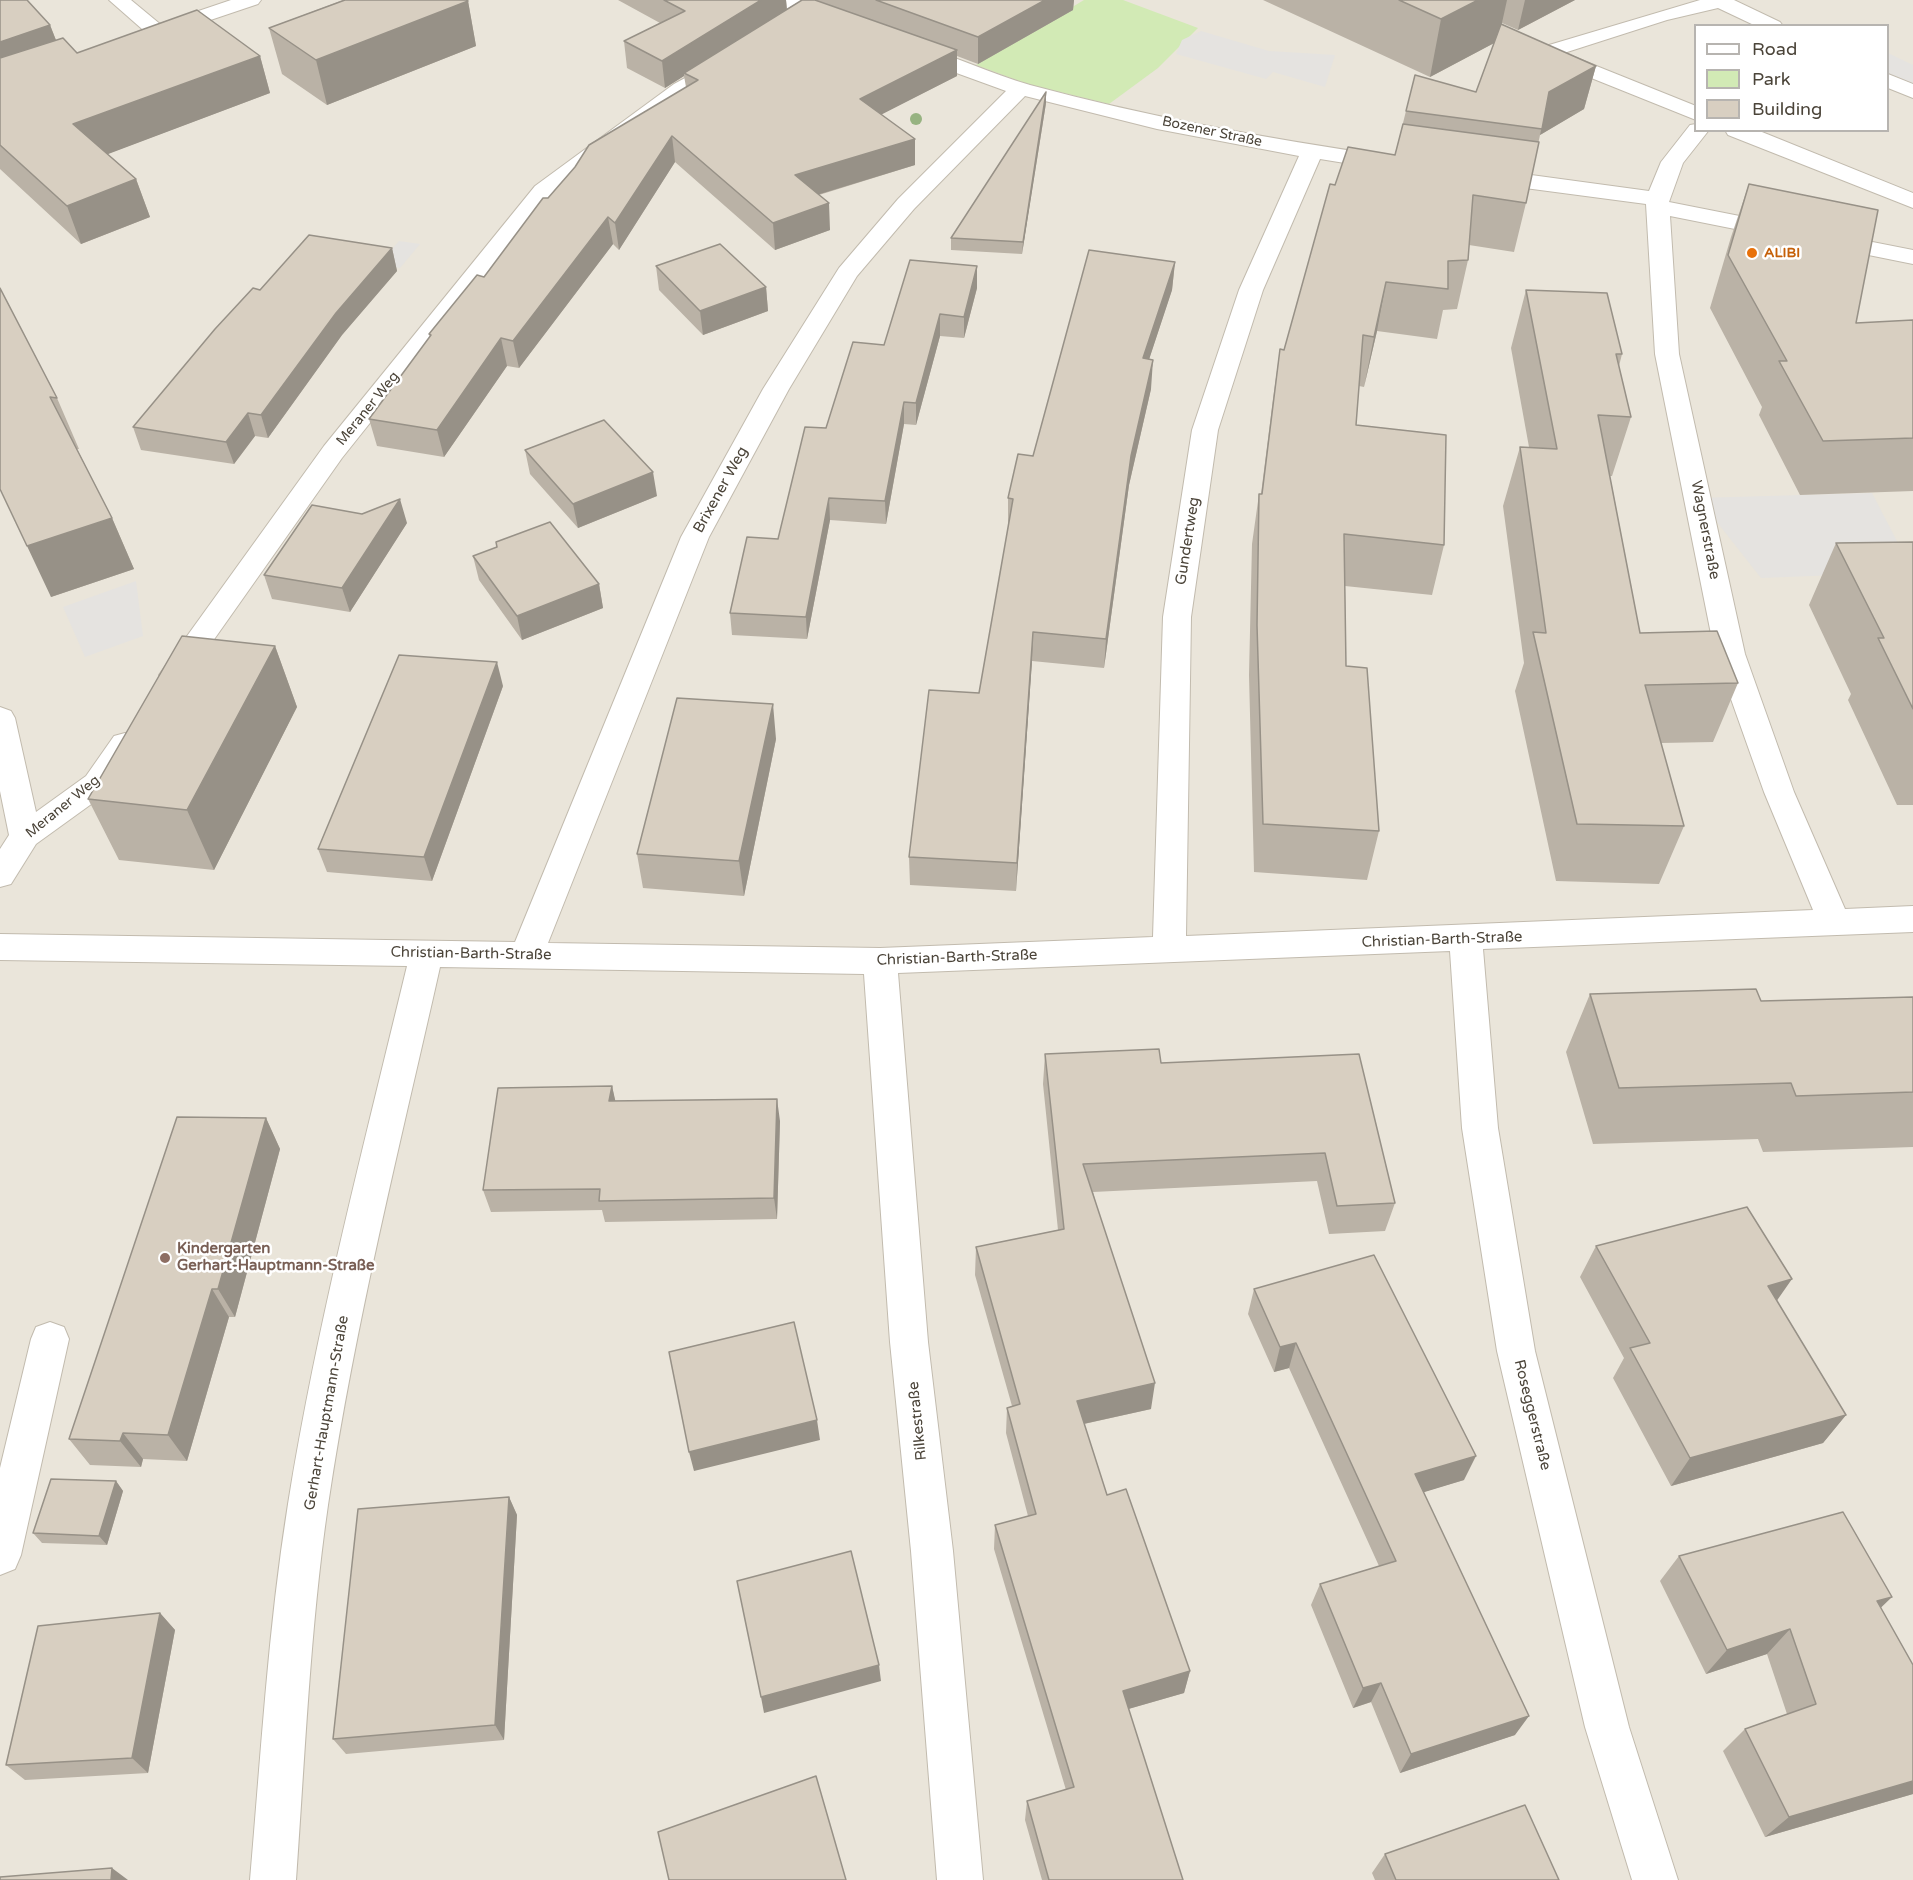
<!DOCTYPE html>
<html>
<head>
<meta charset="utf-8">
<style>
  body { margin:0 }
  #map { position:relative; width:1913px; height:1880px; overflow:hidden; background:#f6f3ec; font-family:"Varela Round",sans-serif }
  canvas { display:block }
  .legend { position:absolute; left:1694px; top:24px; width:195px; height:108px; box-sizing:border-box; background:#fff; border:2px solid #b7b4b0; margin:0; padding:8px 10px; list-style:none; font-size:18px; color:#4b4439 }
  .legend li { display:flex; align-items:center; gap:12px; height:30px }
  .legend b { width:30px; border:2px solid #b7b4b0 }
</style>
</head>
<body>
<div id="map">
<canvas width="1913" height="1880"></canvas>
<ul class="legend">
<li><b style="height:8px;background:#fff"></b>Road</li>
<li><b style="height:16px;background:#d2eab5"></b>Park</li>
<li><b style="height:16px;background:#d8cfc1"></b>Building</li>
</ul>
</div>
<script>
const g = document.querySelector('canvas').getContext('2d');
g.lineJoin = 'round';
function fillPath(path, color) { g.fillStyle = color; g.fill(path, 'evenodd'); }
function stroke(path, color, width, dash) { g.strokeStyle = color; g.lineWidth = width; g.lineCap = dash ? 'butt' : 'round'; g.setLineDash(dash || []); g.stroke(path); }
function write(font, color, halo, rows, align = 'center') {
  g.font = font + ' "Varela Round",sans-serif'; g.lineWidth = 5; g.setLineDash([]); g.textBaseline = 'middle'; g.strokeStyle = halo; g.fillStyle = color; for (const [text, x, y, turn = 0] of rows) {
    g.save(); g.translate(x, y); g.rotate((+turn || 0) * Math.PI / 180); g.textAlign = isNaN(turn) ? turn : align; if (halo) g.strokeText(text, 0, 0); g.fillText(text, 0, 0); g.restore();
  }
}
fillPath(new Path2D(`
  M0,0h1913v1880h-1913zM1696,26h192v104h-192z`), '#eae5da');
fillPath(new Path2D(`
  M1084,0h39l75,28 -40,40 -49,36 -82,-20 -51,-19z`), '#d2eab5');
fillPath(new Path2D(`
  M1201,31l68,20 66,4 -10,32 -52,-15 -7,7 -90,-25 6,-14z
  M1888,53l25,12v27l-25,-12z
  M399,241l21,3 -20,24 -21,-4z
  M1872,493l41,79 -152,6 -63,-80z
  M136,581l7,55 -58,21 -22,-50z`), '#e5e3e0');
const minor = new Path2D(`
  M109,0h22l29,24 71,-24h30l-3,4 -101,34 -7,-2z
  M773,0h27l41,18 3,4 -3,4h-14l-51,-22z
  M1700,0h34l46,22 3,4h-27l-38,-18 -51,12 -103,33 132,53v14l-152,-61 -8,-7 3,-4z
  M914,45c40,10 77,29 116,40 118,32 238,54 358,71l8,2 3,5 -3,5 -8,2 -68,-11 -57,131 -45,140 -27,187 -5,319 627,-26 -49,-118 -49,-138 -60,-300 -9,-150 -159,-21 -8,-2 -3,-5 3,-5 8,-2 162,22 12,-29 29,-37 6,-1v6h13l-26,33 -14,39 111,22 8,2 4,5 -4,5 -8,2 -110,-22 9,138 66,300 49,138 51,117 68,-3v26l-430,17 15,179 37,223 94,376 49,153h-46l-47,-153 -88,-376 -35,-223 -12,-177 -552,22 30,369 25,209 30,329h-46l-26,-329 -21,-209 -26,-368 -424,-7c-40,178 -85,356 -112,538 -18,124 -23,250 -32,375h-46c11,-126 18,-251 38,-376 29,-181 76,-359 119,-538l-407,-6v-26l515,8 166,-405 82,-148 76,-121 59,-69 108,-108 -99,-36 -3,-4 3,-4zM1025,96l132,33 142,27 -60,134 -47,140 -29,187 -10,320 -273,11 -332,-5 161,-406 80,-148 68,-113 57,-67z
  M724,57l7,2 3,4 -3,4 -41,27 -139,102 -209,262 -158,224 -10,3 -10,-3 -5,-7 5,-7 160,-222 211,-260 139,-102z
  M1888,74l25,10v14l-25,-10z
  M1725,130h32l156,63v15l-185,-73z
  M1827,233l86,17v14l-94,-19 -4,-5 4,-5z
  M0,707l11,4 4,7 21,94 50,-36 28,-40 11,-3 11,3 4,8 -32,48 -72,52 -25,40 -11,3v-38l9,-14 -9,-44z
  M50,1322l14,5 5,12 -48,216 -6,14 -15,6v-107l31,-129 5,-12z`);
stroke(minor, '#c2bbae', 2);
fillPath(minor, '#fff');
g.fillStyle = '#97b381';
for (const [x, y] of [
  [916,119]
]) { g.beginPath(); g.arc(x, y, 6, 0, 2 * Math.PI); g.fill(); }
fillPath(new Path2D(`
  M0,0l50,25 6,15 21,13 183,3 10,37 -163,61 29,25 14,38 -69,27 -81,-75z
  M343,0h123l2,1 8,45 -149,59 -45,-31 -13,-46z
  M618,0h168l1,9 15,-9h272l-1,10 -95,54 -21,-8v20l-76,38 34,25v26l-96,30 11,35 -55,20 -100,-88 -56,88 -6,-6 -94,124 -12,-2 -63,91 -67,-11 -8,-27 61,-82 -1,-3 55,-57 64,-79 138,-111 -2,-11 -19,12 -38,-20 -3,-27 36,-18z
  M1263,0h312l-57,30 -16,-7v2l94,41 -12,43 -44,26 -14,68 -12,49 -45,-7 -1,15 -11,49 -14,1 -6,29 -60,-8 -13,56 -5,-1 -3,39 88,120 -12,50 -87,-9 1,80 33,165 -12,49 -113,-8 -5,-197 3,-131 7,-50h2l12,-95 7,-50 4,1 51,-165 60,-30 11,-44 70,-19 18,-49 -64,34z
  M1046,103l-24,151 -71,-4v-12z
  M1749,184l107,139 57,-3v171l-113,4 -41,-80 3,-8 -52,-99 21,-71z
  M392,248l5,23 -55,64 -74,103 -13,-2 -21,28 -93,-14 -8,-23 127,-137z
  M1175,262l-3,28 -23,69 2,30 -22,96 -25,183 -72,-7 -16,230 -106,-6 -1,-28 70,-164 29,-165v-30l25,-42z
  M656,266l110,21 2,24 -65,24 -44,-45z
  M977,266v22l-13,50 -24,-2 -24,89 -12,-1 -18,100 -56,-4 -23,119 -75,-4 -2,-22 48,-74 48,-111 58,-83z
  M0,288l57,110 22,51h-2l35,69 22,51 -83,28z
  M1526,290l96,64 -3,12 12,51 -19,59h-2l30,157 98,50 -25,59 -52,1 23,83 -25,58 -103,-3 -41,-190 9,-28 -21,-157 17,-59h9l-18,-99z
  M525,450l132,46 -79,32 -48,-54z
  M407,523l-57,89 -78,-13 -8,-24z
  M1913,542v263h-16l-49,-105 3,-6 -42,-89 27,-62z
  M473,556l126,28 4,24 -81,32 -43,-60z
  M275,646l22,61 -83,163 -95,-10 -31,-61z
  M503,686l-71,195 -105,-9 -9,-23z
  M776,739l-32,157 -101,-8 -6,-34z
  M1590,994l171,7 152,-4v150l-150,5 -5,-13 -165,5 -27,-92z
  M1045,1054l116,9 198,-9 36,149 -10,28 -56,3 -12,-53 -224,11 58,217 -67,15 23,71 83,176 -6,22 -56,16 55,171h-141l-17,-60 2,-19 39,-11 -72,-241 1,-24 33,-9 -22,-83 1,-25 5,-2 -37,-131 1,-28 82,-17 -15,-146z
  M612,1086l3,15 165,20 -3,98 -172,3 -3,-12 -111,2 -8,-22z
  M266,1118l14,31 -45,168h-6l-42,144 -44,-2 -2,8 -51,-2 -21,-26z
  M1596,1246l181,55 69,114 -23,28 -152,43 -58,-108 11,-20 -44,-81z
  M1254,1289l210,191 -41,12 92,243 -115,38 -29,-71 -18,6 -42,-103 9,-21 59,-18 -90,-198 -15,4 -26,-58z
  M116,1481l7,10 -16,54 -65,-2 -9,-10z
  M509,1497l8,18 -13,225 -158,14 -13,-15z
  M1679,1556l202,52 32,186 -148,43 -42,-86 22,-22 42,-15 -20,-60 -61,20 -46,-93z
  M160,1613l15,17 -27,143 -123,7 -19,-15z
  M1385,1854l174,26h-184l-3,-7z`), '#bab2a6');
fillPath(new Path2D(`
  M761,0h25l1,12 -103,61v3l-19,12 -3,-27z
  M1045,0h29l-1,10 -95,54v-27z
  M1478,0h29l-9,41 -68,36 11,-58z
  M1525,0h50l-57,30z
  M468,1l8,45 -149,59 -11,-45z
  M50,25l14,36 -64,23v-42z
  M957,50v26l-96,49 -1,-26z
  M260,56l10,37 -183,69 -14,-38z
  M1596,66l-12,43 -44,26 9,-43z
  M1046,92v11l-24,151 1,-12z
  M672,136l3,26 -56,88 -4,-27z
  M915,139v26l-118,36 -2,-26z
  M136,179l14,38 -69,27 -14,-38z
  M829,203l1,27 -55,20 -2,-27z
  M608,217l5,27 -94,124 -6,-27z
  M392,248l5,23 -55,64 -74,103 -7,-23 75,-102z
  M1175,262l-3,28 -32,97 3,-29z
  M977,266v22l-13,50v-21z
  M1386,282l-9,49 -13,56 10,-50z
  M766,287l2,24 -65,24 -3,-24z
  M940,314v22l-24,89v-22z
  M501,338l6,28 -63,91 -7,-27z
  M1153,360l-2,29 -22,96 -25,183 2,-29 25,-183z
  M904,402v22l-18,100 -1,-23z
  M248,413l7,23 -21,28 -8,-22z
  M653,472l4,24 -79,32 -5,-24z
  M829,498l1,22 -23,119 -1,-22z
  M400,499l7,24 -57,89 -8,-24z
  M112,518l22,51 -83,28 -24,-51z
  M599,584l4,24 -81,32 -5,-24z
  M1033,632l-1,29 -16,230 1,-28z
  M275,646l22,61 -83,163 -27,-60z
  M497,662l6,24 -71,195 -8,-24z
  M773,704l3,35 -32,157 -5,-35z
  M612,1086l5,22 -8,-7z
  M777,1099l3,22 -3,98 -3,-21z
  M266,1118l14,31 -45,168 -17,-28z
  M1792,1279l-21,30 -3,-23z
  M212,1289l17,28 -42,144 -19,-26z
  M1296,1343l-7,25 -15,4 6,-25z
  M1155,1383l-4,26 -77,17 3,-25z
  M1846,1415l-23,28 -152,43 19,-28z
  M817,1420l3,20 -126,31 -5,-19z
  M123,1433l20,26 -2,8 -21,-26z
  M1476,1456l-12,24 -59,18 10,-24z
  M116,1481l7,10 -16,54 -8,-9z
  M509,1497l8,18 -13,225 -9,-15z
  M1892,1597l-26,25 11,-21z
  M160,1613l15,17 -27,143 -16,-15z
  M1790,1629l-23,25 -61,20 21,-24z
  M879,1665l2,16 -117,32 -3,-16z
  M1190,1671l-6,22 -66,19 5,-21z
  M1381,1683l-10,19 -18,6 10,-20z
  M1529,1716l-14,19 -115,38 11,-19z
  M1913,1781v13l-148,43 24,-20z
  M112,1868l16,12h-17z`), '#979187');
const building = new Path2D(`
  M0,0h27l23,25 -50,17z
  M345,0h121l2,1 -152,59 -47,-32z
  M664,0h97l-99,61 -38,-20 61,-30z
  M802,0h13l142,50 -97,49 55,40 -120,36 34,28 -56,20 -101,-87 -57,87 -7,-6 -95,124 -12,-3 -64,92 -68,-11 62,-84 -2,-1 48,-59 7,2 59,-79h5l27,-31 14,-22 109,-65 -14,-7z
  M876,0h169l-67,37z
  M1399,0h79l-37,19z
  M197,10l63,46 -187,68 63,55 -69,27 -67,-61v-87l63,-20 14,15z
  M1501,24l95,42 -47,26 -7,37 -136,-18 9,-36 61,17z
  M1046,92l-23,150 -72,-4z
  M1403,124l136,18 -13,61 -53,-8 -5,65 -20,1v28l-62,-7 -12,55 -11,-2 -7,90 90,10 -2,110 -100,-11 2,132 21,2 12,163 -116,-7 -6,-199 2,-131h3l18,-145 4,1 46,-166 5,1 13,-38 47,8z
  M1749,184l129,26 -22,113 57,-3v118l-90,3 -44,-80h8l-59,-106z
  M309,235l83,13 -56,65 -75,102 -13,-2 -22,29 -93,-15 82,-98 38,-41 7,2z
  M720,244l46,43 -66,24 -44,-45z
  M1089,250l86,12 -32,96 10,2 -22,96 -25,183 -73,-7 -16,231 -108,-6 20,-167 50,3 34,-194 -5,-1 10,-44 15,2z
  M910,260l67,6 -13,51 -24,-3 -24,89 -12,-1 -19,99 -56,-3 -23,119 -76,-4 17,-76 31,2 27,-112 21,1 27,-86 31,3z
  M0,288l57,110 -7,-1 62,121 -85,28 -27,-57z
  M1526,290l81,3 15,61h-6l15,63 -33,-2 42,218 77,-2 21,52 -93,2 39,141 -107,-2 -44,-192 13,1 -26,-186 37,2z
  M604,420l49,52 -80,32 -48,-54z
  M400,499l-58,89 -78,-13 48,-70 50,9z
  M550,522l49,62 -82,32 -44,-60 24,-9 -1,-5z
  M1913,542v167l-35,-71h6l-48,-95z
  M182,636l93,10 -88,164 -99,-11z
  M399,655l98,7 -73,195 -106,-8z
  M677,698l96,6 -34,157 -102,-7z
  M1756,989l5,12 152,-4v95l-117,4 -5,-13 -172,5 -29,-94z
  M1159,1049l2,14 198,-9 36,149 -58,3 -12,-53 -242,11 72,219 -78,18 30,94 19,-6 64,182 -67,20 60,189h-134l-22,-79 47,-14 -79,-262 41,-11 -29,-106 13,-4 -44,-157 88,-18 -19,-175z
  M612,1086l-3,15 168,-2 -3,99 -175,3 1,-12 -117,1 15,-102z
  M177,1117l89,1 -48,171h-6l-44,146 -45,-2 -3,8 -51,-2z
  M1747,1207l45,72 -24,7 78,129 -156,43 -60,-110 20,-5 -54,-97z
  M1374,1255l102,201 -61,18 114,242 -118,38 -30,-71 -18,5 -43,-104 76,-23 -100,-218 -16,4 -26,-58z
  M794,1322l23,98 -128,32 -20,-100z
  M51,1479l65,2 -17,55 -66,-3z
  M509,1497l-14,228 -162,14 25,-230z
  M1843,1512l49,85 -15,4 36,64v116l-124,36 -44,-88 71,-25 -26,-75 -63,21 -48,-94z
  M851,1551l28,114 -118,32 -24,-116z
  M160,1613l-28,145 -126,7 32,-139z
  M816,1776l30,104h-177l-11,-48z
  M1525,1805l34,75h-163l-11,-26z
  M112,1868l-1,12h-111v-3z`);
fillPath(building, '#d8cfc1');
stroke(building, '#979187', 1.5);
for (const [x, y, r, color] of [
  [1752,253,6,"#e8710a"],
  [165,1258,6,"#8d6e63"]
]) { const dot = new Path2D(); dot.arc(x, y, r, 0, 2 * Math.PI); g.fillStyle = color; g.fill(dot); stroke(dot, '#fff', 2); }
write('14px', '#4b4439', '#fff', [
  ["Bozener Straße",1212,132,12],
  ["Meraner Weg",368,409,-51],
  ["Meraner Weg",63,807,-39]
]);
write('bold 14px', '#c56008', '#fff', [
  ["ALIBI",1764,253]
], 'left');
write('15px', '#4b4439', '#fff', [
  ["Brixener Weg",721,490,-61],
  ["Wagnerstraße",1705,530,79],
  ["Gundertweg",1188,541,-81],
  ["Christian-Barth-Straße",1442,940,-2],
  ["Christian-Barth-Straße",471,954,1],
  ["Christian-Barth-Straße",957,958,-2],
  ["Gerhart-Hauptmann-Straße",327,1413,-80],
  ["Roseggerstraße",1532,1415,76],
  ["Rilkestraße",918,1421,-96]
]);
write('bold 15px', '#785e54', '#fff', [
  ["Kindergarten",177,1249],
  ["Gerhart-Hauptmann-Straße",177,1266]
], 'left');
</script>
</body>
</html>
